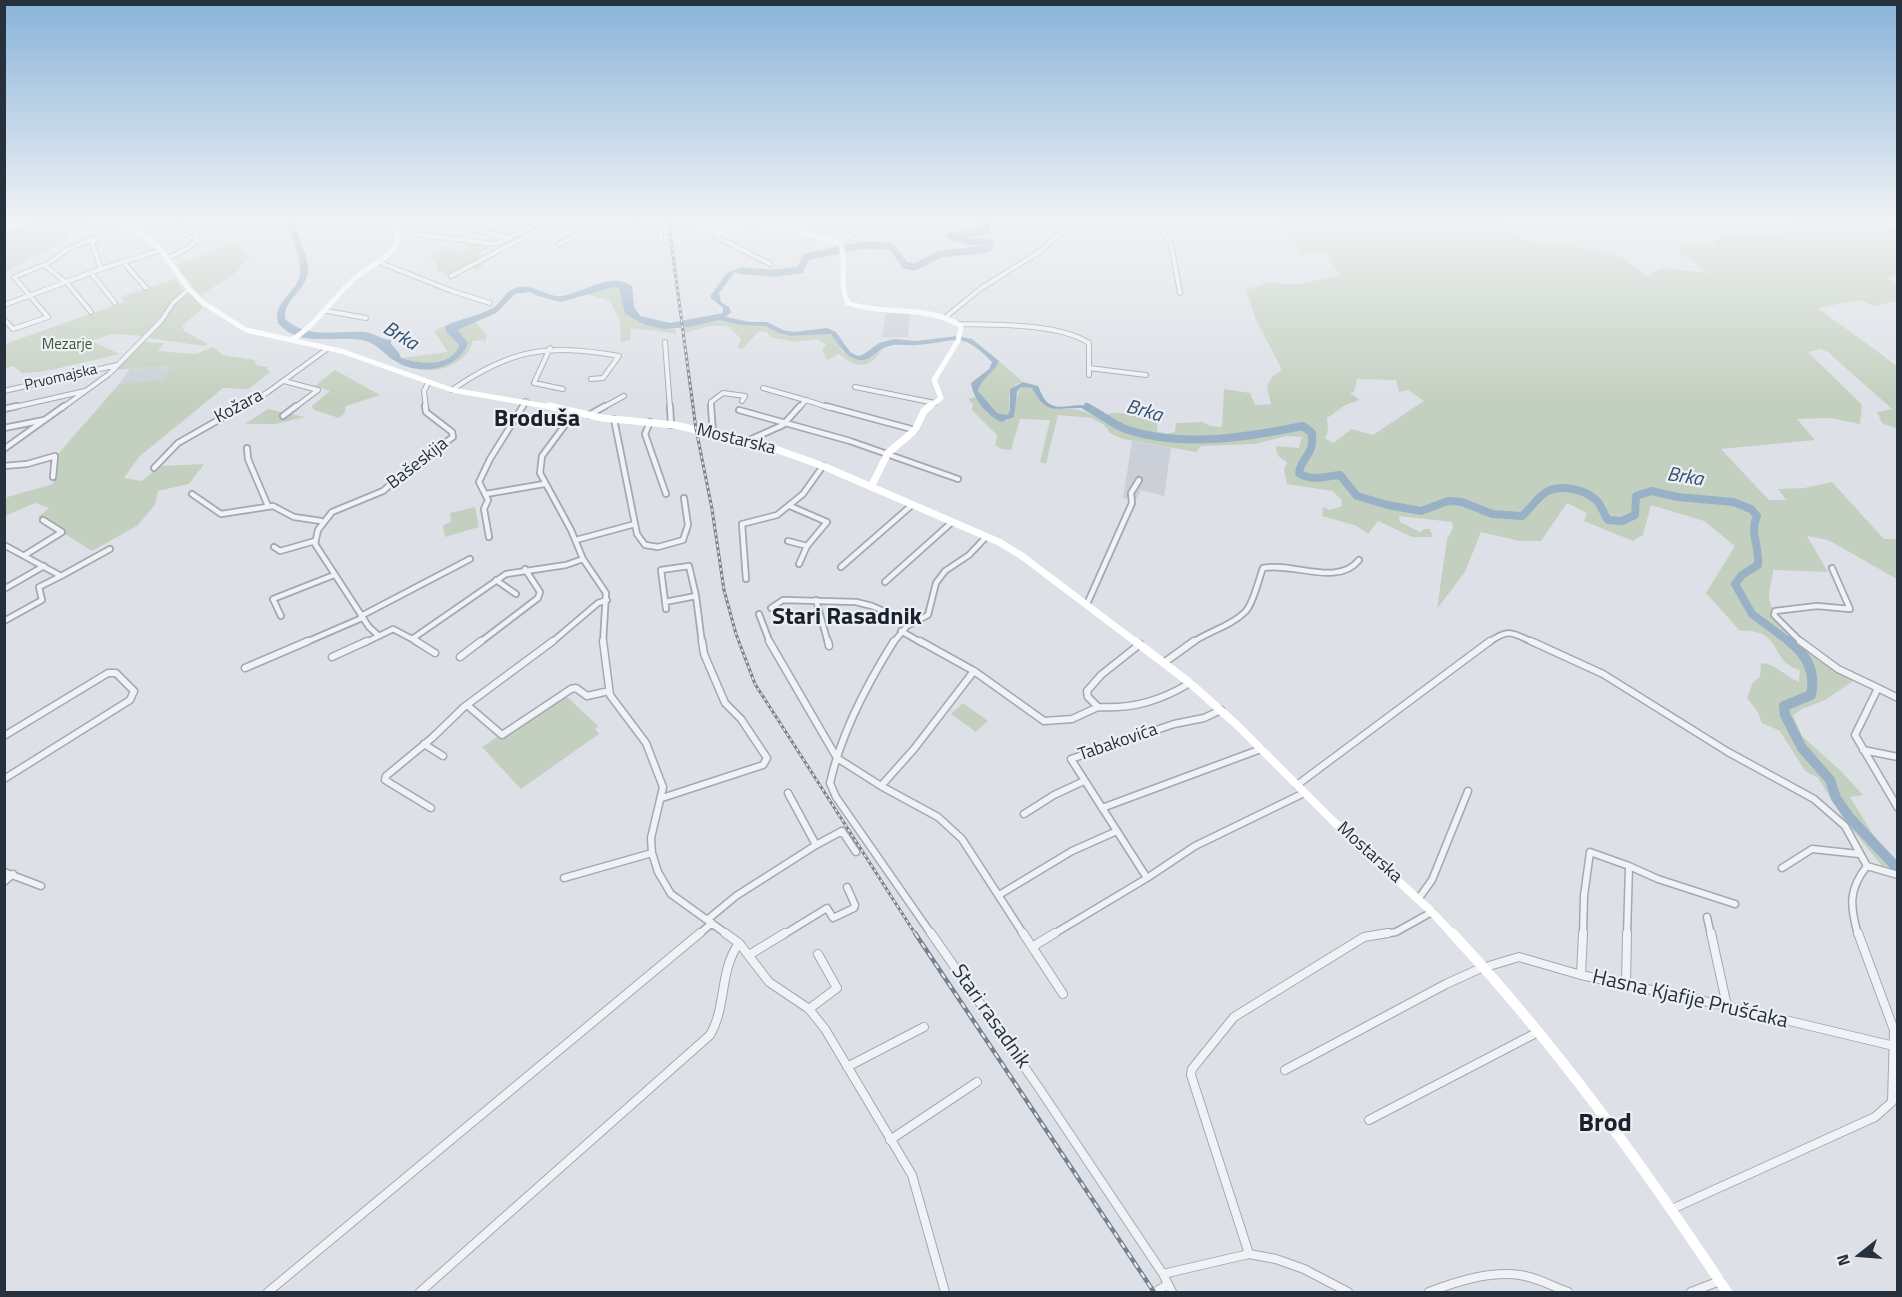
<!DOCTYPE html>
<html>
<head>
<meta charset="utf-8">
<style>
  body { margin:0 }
  #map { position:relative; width:1902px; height:1297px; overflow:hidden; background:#dde1e7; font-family:"Titillium Web",sans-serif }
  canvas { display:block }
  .frame { position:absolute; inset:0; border:6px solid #27303d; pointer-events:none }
  .north { position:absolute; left:1830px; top:1225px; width:60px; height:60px; -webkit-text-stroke:4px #ecf0f4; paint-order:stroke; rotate:253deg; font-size:16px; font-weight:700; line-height:24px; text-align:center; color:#27303d }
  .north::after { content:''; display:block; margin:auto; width:21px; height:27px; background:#27303d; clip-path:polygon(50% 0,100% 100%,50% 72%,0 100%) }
</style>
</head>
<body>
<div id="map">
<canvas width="1902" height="1297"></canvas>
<div class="frame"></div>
<div class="north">N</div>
</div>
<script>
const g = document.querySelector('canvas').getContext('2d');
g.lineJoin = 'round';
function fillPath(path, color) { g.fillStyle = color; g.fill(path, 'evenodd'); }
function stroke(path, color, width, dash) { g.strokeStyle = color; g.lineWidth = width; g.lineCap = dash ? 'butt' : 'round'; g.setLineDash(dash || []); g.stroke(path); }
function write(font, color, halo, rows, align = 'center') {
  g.font = font + ' "Titillium Web",sans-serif'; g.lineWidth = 4.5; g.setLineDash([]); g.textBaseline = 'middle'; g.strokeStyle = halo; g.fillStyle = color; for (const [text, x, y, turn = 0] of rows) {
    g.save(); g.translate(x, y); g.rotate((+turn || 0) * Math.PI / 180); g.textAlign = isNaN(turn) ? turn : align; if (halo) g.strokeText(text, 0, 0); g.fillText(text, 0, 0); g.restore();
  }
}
fillPath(new Path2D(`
  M34,218h64l-41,17 2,2 -54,31v-35z
  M886,313h24l-2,24h-26z
  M172,366l-8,15 -45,3 11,-15z
  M1132,441l39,7 -7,48 -23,-6 -5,10 -13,-2z`), '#cbd0d8');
fillPath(new Path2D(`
  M50,218h15l-5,7 -28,15 -4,-2 6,-4 -15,-4 -8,4 4,2 -10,2v-4l24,-12 11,2z
  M1283,218h218c3,5 7,11 11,15 19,18 79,10 108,23 9,5 18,14 26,20l16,-8 46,5 -33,-25c17,-3 28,0 44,-2l-7,-6 30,-7 22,4 36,-7 -10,-7c15,-3 35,-10 49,-3l41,-2 17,10v46l-10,4 10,7v16l-23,5 -15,-6 -41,8 79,58v63l-15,-6 -5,-11 15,-3 -64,-57 -7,-3 -13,3 54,53 -2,19 -30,-6 -33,1 18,21 -94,9 48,51h17l-8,-11 26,-1 28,-6 52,57h13v40l-69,-39 -21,-4 21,36 -55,-2c0,9 -6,24 -3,32 8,25 60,67 83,79l-28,19 -23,9 -9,6 9,21 40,36 21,23 -13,2 26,42 21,24v6l-15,-3 -39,-48 -25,-40 -13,-7 -25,-40 -18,-8 -4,-11 -11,-14 6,-16 7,-5 1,-14c15,1 24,13 38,19l1,-12c-31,-7 -16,-42 -60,-39l-34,-38 29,-47 -31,-25 -53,-16 -8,30 -10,6 -49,-20 3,-8 -20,-10 -26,38h-22l-38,-9 -16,40 -28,37 10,-70 6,-11 -1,-6 -53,-6 1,6 20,10 4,-3h6l3,8h-21l-34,-16 -10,13 -11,-8 -35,-10 1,-9 7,3 12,-4 -1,-7 -9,-8 -45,-7 -3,-15 3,-7c-8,-4 -11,-7 -11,-16l23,2 3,-11 -15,-1 -33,8 -53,2 -5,6 -73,-13 -13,-6 -6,-8 -12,-7 -34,-3 -12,49 -6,-2 10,-42 -30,-1 -9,31 -10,-1 -6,-4 2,-10 -25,-25 1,-6 -5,-5 7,-2 12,15 20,9 14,-34 11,1c13,22 14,20 38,21 10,0 20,5 29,8 17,-9 40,-1 58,4v10l8,3 10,-2 1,-9 27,-1 7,4 12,1 2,-38 26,4 5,12 16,-1 -4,-18 5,-9 10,-7 -26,-50 -10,-30 21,-7 31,1 42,-9 -15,-24 -24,1 -17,-24zM1357,379l39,1 3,12 9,-2 16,11c-17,11 -33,22 -51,34l-22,-6c-7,5 -12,11 -18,14l-8,-5 3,-7 -1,-13c14,-8 12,-12 30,-17l2,-2 -9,-6 4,-1z
  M63,232l8,3 -65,37 -1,-4z
  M234,243l16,13 -15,17 -35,23 -24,-31c20,-6 38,-16 58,-22z
  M468,243l23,4 -14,7 7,3 -8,5 8,4 -7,4 -9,-4 -21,11 -10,-8 -1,-7 -8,-4 20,-12 9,7 12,-3z
  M175,279l8,11 -40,46 -32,-2 -20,7 29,13 -74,17 -24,2 -9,-7 -8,3v-25l119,-42 -4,-5z
  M613,287l6,2 6,25 20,11 30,4 1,6 -4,-2 -41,-5 -1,12 -9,2 -1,-21 -10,-20 -23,-7z
  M191,293l12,15 -21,18 2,5 24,13 -4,2 -55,-8 25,-33z
  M719,320l46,6 16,8 10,2 40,-2 11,17 19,9 12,-4 11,-9c-14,22 -25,23 -45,7l-12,6 -5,-11 4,-5 -9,-5 -21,3 -26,-5 -3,-5 -8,-1 -17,18 -5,-1 4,-9 -13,-13h-20l-25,8v-6z
  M475,321l12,14 -3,10 -1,-5 -10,1c-5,22 -34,33 -54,28 20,-2 42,-5 49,-26l-10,-13z
  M445,326l1,6 13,13c-7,23 -40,19 -58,13l47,-6 -14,-21z
  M143,342l21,1 -6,8 38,3 17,-7 10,8 32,5 1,5 12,2 -1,2 3,3 -22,17 -25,-1 -84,69 -15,21 18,3 18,-15 44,-2 -15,20 -31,7 -3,14 -18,21 -45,25 -54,-34 11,-9 -14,-5 -30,13 -1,-18 49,-14 5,-30 61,-70 45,-4 7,-14 -57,4z
  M999,361l24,21 -7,2 -7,12 1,15 -3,4 -10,-2 -19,-22c4,-14 17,-18 21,-30z
  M335,370l45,25 -34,11 -2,8 -5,4 -25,-8 -2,-4 18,-15 -15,-5z
  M268,409l37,8 -30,7h-30z
  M475,507l4,20 -34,10 -2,-12 8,-3 -1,-9z
  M563,693l35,33 -3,3 4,5 -78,55 -39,-42z
  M963,703l25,18 -12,11 -25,-18z`), '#c4d0bf');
fillPath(new Path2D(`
  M284,218h8c5,14 18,42 16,55 -3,18 -25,27 -23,46 23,21 51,11 79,13 10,1 16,7 27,8v4l8,9 2,5c17,6 51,10 58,-13l-13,-13 -1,-6c15,-7 33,-10 48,-18 8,-5 12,-16 20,-19 18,-9 32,9 49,7 22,-3 48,-25 70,-10l2,21 6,9 30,7 53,-10v-5l-12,-10v-3l16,-22 10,-4 14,4h-17l-15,20 2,9 8,5 2,5 -5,5 24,5h17l16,8 11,2 33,-4 9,4 14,20 8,4 6,-2 15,-11 15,-4 22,2 42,-5 14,3 27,22c-4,12 -17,16 -21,30l19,22 10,2 3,-4v-22l13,-7 15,4c3,6 5,13 10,17 16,11 32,-7 50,10 -6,-2 -12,-5 -18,-5 -28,0 -33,7 -48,-20l-11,-1 -4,5 -3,25 -13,5c-14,-7 -28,-23 -30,-39l18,-14 3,-7c-33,-34 -37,-19 -76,-17 -9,1 -18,-2 -27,1 -8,2 -10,5 -15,9 -19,15 -34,-7 -43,-21l-40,2 -10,-2 -16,-8 -24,-1 -22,-5 -29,7 -26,2 -19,-4 -20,-11 -6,-25 -6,-2 -52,15 -23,-6 -8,-4 -15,2 -19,19 -38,17 10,13c-9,27 -49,33 -71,19 -13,-7 -19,-19 -35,-22 -27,-5 -63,8 -84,-17 -6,-22 20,-30 22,-50 1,-18 -10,-39 -16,-55z`), '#99b1c6');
stroke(new Path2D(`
  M741,271l35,2 24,-3 6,-13 57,-12 28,1 14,19 10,2 25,-13 48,-5 3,-7h-19l-22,-6 37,-5v-5l-9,-8`), '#99b1c6', 7);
stroke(new Path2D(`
  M1087,407c14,7 26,18 41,23 55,18 120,7 175,-4l9,7c2,25 -10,21 -13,40 13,9 27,3 41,2l17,21 31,9 33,6 27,-10 14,1 30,12 30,2c7,-6 13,-15 20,-21 14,-12 41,-7 54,5 6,5 7,14 12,20l14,1 13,-6 1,-19 15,-5 27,6 55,5 18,7 6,7c-8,17 3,31 1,49l-16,10 -7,9 17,30 39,29`), '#99b1c6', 8);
stroke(new Path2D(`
  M1789,641c17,13 27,31 22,54l-27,11 1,9 17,33 28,32 6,18 14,20 48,51`), '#99b1c6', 10);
const streetFar3 = new Path2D(`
  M431,218l-17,16 81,10 49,-23
  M534,218l12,4
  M619,218l21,8 -12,9
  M659,218l2,22
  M722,218l16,7
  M895,218l16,3
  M1157,218v5l14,21 9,49
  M169,221l12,6 20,-9
  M314,224l22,-6
  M129,225l19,-7
  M475,230l36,8
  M141,233l37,-15
  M719,233l-2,4 53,27
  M814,237l26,-19
  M840,243l32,-25
  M559,244l48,-26
  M167,258l18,-8 13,-10 -3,-8h-6l-3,3
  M124,263l22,25
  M381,263l71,28 38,12
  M46,265l22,-16 26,-10
  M101,269l-9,-27 26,-23
  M91,273l24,30
  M451,276l109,-58
  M4,305l97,-36 60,-19
  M327,311l39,7
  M947,316l33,-27 59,-37 39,-34
  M4,319l9,10 35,-12 -34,-40 30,-12 23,18 24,29
  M959,324c37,1 98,-1 130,19v32
  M665,342l5,66
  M550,348l-16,35 29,6
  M1089,368l57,7
  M284,381l34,9 -24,18
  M855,387l80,16
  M763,388l42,12
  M452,390c60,-42 96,-46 167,-34l-16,22 -12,1
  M4,391l113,-26
  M10,408l75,-17
  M62,408l47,-34 52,-53 12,-18 16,-14
  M240,408l28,-16 59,-43
  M426,408l-2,-17 4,-8
  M522,408l4,-7
  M602,408l22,-12
  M711,408v-6l12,-9 22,3 -3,5
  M799,408l7,-8 24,8`);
const streetFar2 = new Path2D(`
  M425,406l1,6 26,20 1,5 -45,32 -25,22 -51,21 -14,18 -3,14 54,83 10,9 14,-7 19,10 94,-65 60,-9 17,-6
  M670,406l1,19
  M711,406l2,27
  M826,406l89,24
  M4,409l13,-3
  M739,410l111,31 108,38
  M571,412l-6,13 -23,31 -2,17 31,57 12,29 23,34 -3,50
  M589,415l16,-9
  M283,416l13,-10
  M650,422l-5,12 21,60
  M4,428l40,-8
  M747,441l36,-16 17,-19
  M247,448l1,11 20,47
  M4,449l60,-43
  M4,466l23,-2 28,-8 -2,21
  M154,468l24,-25 65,-37
  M192,494l29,20 52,-8 21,11 27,4
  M486,494l58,-10
  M635,524l2,10 8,11 13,2 25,-7 5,-15 -4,-27
  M489,537l-5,-28 4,-9 -9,-18 11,-23 33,-53
  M576,540l59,-16 -21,-105
  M788,541l19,5 20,-24 -37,-16
  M4,545l57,31 -22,11 3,13 -38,21
  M274,547l6,4 35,-10
  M25,555l37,-23 -19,-12
  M799,564l8,-18
  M841,567l71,-62
  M61,576l49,-27
  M746,579l-4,-55 35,-9 26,-21 20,-28
  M496,580l20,14
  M885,582l66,-59
  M4,589l40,-23
  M816,600l12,43
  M665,602l31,-6 6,47
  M1087,604l45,-101 -1,-10 8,-13
  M771,608l12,-8 73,2 16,4 39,17
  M666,609l-5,-39 28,-4 7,30
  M759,614l11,29
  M281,616l-8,-17 61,-24
  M361,616l109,-57
  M901,631l21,12
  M412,639l6,4
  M304,643l58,-25
  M364,643l15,-7
  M479,643l59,-45 2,-6 -15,-23
  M551,643l47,-40 9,-3
  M893,643l14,-17 21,-11 8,-32 9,-12 24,-16 17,-18
  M1192,643c16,-12 38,-16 53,-31 8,-7 14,-34 18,-44 30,-6 75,19 96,-8
  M1488,643c21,-16 25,-10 46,0
  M1802,643l-28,-28 1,-4 42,-5 33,3 -18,-41`);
const streetFar1 = new Path2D(`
  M416,641l19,12
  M603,641l7,54 36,48 17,44 -12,51 1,15 6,19 13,22 57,41
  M769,641l68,117 44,28 33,-37 60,-78 -54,-30
  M828,641l1,5
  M894,641c-27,43 -53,92 -64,142l6,14 96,138
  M1531,641l72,33 125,78 86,47 31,27 22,40
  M1800,641l38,28 40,19
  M332,657l35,-16
  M460,657l21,-16
  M1165,662l29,-21
  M245,668l63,-27
  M974,671l70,50 28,-2 26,-12 -10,-10 -1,-6 14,-16 39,-31
  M1898,698l-20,-10 -23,47 43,73
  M467,705l35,30 69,-46 5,-1 11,8 22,-5
  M1098,707c35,2 62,-6 92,-24
  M4,736l104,-63h8l18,18 -4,9 -126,79
  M424,744l19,12
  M1863,750l35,7
  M1297,785l193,-144
  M881,786l57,31 24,22 62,96
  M662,798l101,-33 4,-7 -26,-39 -16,-16 -21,-49 -2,-13
  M431,808l-46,-28 1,-4 46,-38 32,-31 89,-66
  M1102,808l159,-59
  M1024,814l30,-19 30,-14
  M816,845l26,-14 14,21
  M1629,866l29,13 77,25
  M1782,868l30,-19 47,5
  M4,872l37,14
  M564,878l88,-25
  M1147,878l-76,-119 103,-35 30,-6 17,-8
  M4,882l9,-8
  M999,895l73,-44 45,-20
  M1419,898l13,-18 36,-89
  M1707,917l4,18
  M707,920l29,-24 80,-51 -28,-52
  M698,935l14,-12
  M783,935l44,-27 6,10 21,-10 1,-3 -8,-18
  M1052,935l95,-57 48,-32 109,-53
  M1378,935l18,-3 36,-20
  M1583,935l1,-39 6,-44 39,14 -2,69
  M1858,935c-8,-29 -10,-45 9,-69l31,9`);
const street = new Path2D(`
  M725,933l14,10 30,39 40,27 16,20 87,146 33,117
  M931,933l108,155 124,186
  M1023,933l40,61
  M1711,933l16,73
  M1032,947l23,-14
  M749,955l36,-22
  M1581,975l2,-42
  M1626,985l1,-52
  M809,1009l28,-21 -19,-34
  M847,1067l77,-40
  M1285,1070l161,-86 33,-15 40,-12 62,18 146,31 171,41
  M1369,1120l169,-88
  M890,1140l87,-58
  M1672,1209l203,-92 17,-15 2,-72 -36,-97
  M1249,1254l-58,-179 1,-6 42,-52 130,-80 24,-4
  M268,1292l432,-359
  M420,1292l290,-257c17,-29 9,-64 29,-92
  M1155,1292l12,-7
  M1172,1292l-9,-18 86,-20 27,5 28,10 44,23
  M1429,1292c29,-11 60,-21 91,-17 16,2 32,11 48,17
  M1691,1292l29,-11`);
stroke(streetFar3, '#a3a8b1', 6);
stroke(streetFar2, '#a3a8b1', 8);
stroke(streetFar1, '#a3a8b1', 9);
stroke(street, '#a3a8b1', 10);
stroke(streetFar3, '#f0f2f5', 4);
stroke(streetFar2, '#f0f2f5', 4.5);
stroke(streetFar1, '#f0f2f5', 6);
stroke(street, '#f0f2f5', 8);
stroke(new Path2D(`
  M116,218l25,15 20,17 28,39 13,13 44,28 95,21 111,39 104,18
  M686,218l32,16 35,-15 87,24c8,19 -2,42 8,60 38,13 78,1 113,23l-3,15 -24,39 7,18 -13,10
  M786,227l20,-9
  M4,231l26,-13
  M291,340c26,-15 39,-39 61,-59 16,-15 36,-20 46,-40l-5,-23`), '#fff', 5);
stroke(new Path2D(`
  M549,406l53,12 73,7 95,22 53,19 176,76 23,14 115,87
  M871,487l17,-34 27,-23 9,-19 6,-5`), '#fff', 7);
stroke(new Path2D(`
  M1135,641l55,42 48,43 95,95 99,91 21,23`), '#fff', 8);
stroke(new Path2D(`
  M1452,933c103,110 192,234 275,359`), '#fff', 10);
const railFar1 = new Path2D(`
  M668,218l28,211 16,80 12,81 12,44 19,50 161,251`);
const rail = new Path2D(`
  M915,933l239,359`);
stroke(railFar1, '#77818f', 3);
stroke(rail, '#77818f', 4.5);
stroke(railFar1, '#ecf0f4', 1.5, [3]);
stroke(rail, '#ecf0f4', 2, [6]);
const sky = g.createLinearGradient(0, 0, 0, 399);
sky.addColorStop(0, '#88b3da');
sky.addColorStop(0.55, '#f0f2f4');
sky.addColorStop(1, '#f0f2f400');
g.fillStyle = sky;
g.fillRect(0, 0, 1902, 399);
write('15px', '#3d5835', '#ecf0f4', [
  ["Mezarje",67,345]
]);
write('15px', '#27303d', '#ecf0f4', [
  ["Prvomajska",61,378,-13]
]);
write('18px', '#27303d', '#ecf0f4', [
  ["Kožara",239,407,-28],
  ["Mostarska",736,440,14],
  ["Bašeskija",418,464,-38],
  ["Tabakovića",1118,743,-19],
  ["Mostarska",1369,853,42]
]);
write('italic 20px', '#33506f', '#ecf0f4', [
  ["Brka",400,337,31],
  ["Brka",1144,412,16],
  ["Brka",1685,478,9]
]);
write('21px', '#27303d', '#ecf0f4', [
  ["Hasna Kjafije Prušćaka",1690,1000,13],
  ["Stari rasadnik",990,1017,55]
]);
write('bold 24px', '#1a212d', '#ecf0f4', [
  ["Broduša",537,420],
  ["Stari Rasadnik",847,618]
]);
write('bold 26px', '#1a212d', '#ecf0f4', [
  ["Brod",1605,1125]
]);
</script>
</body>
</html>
